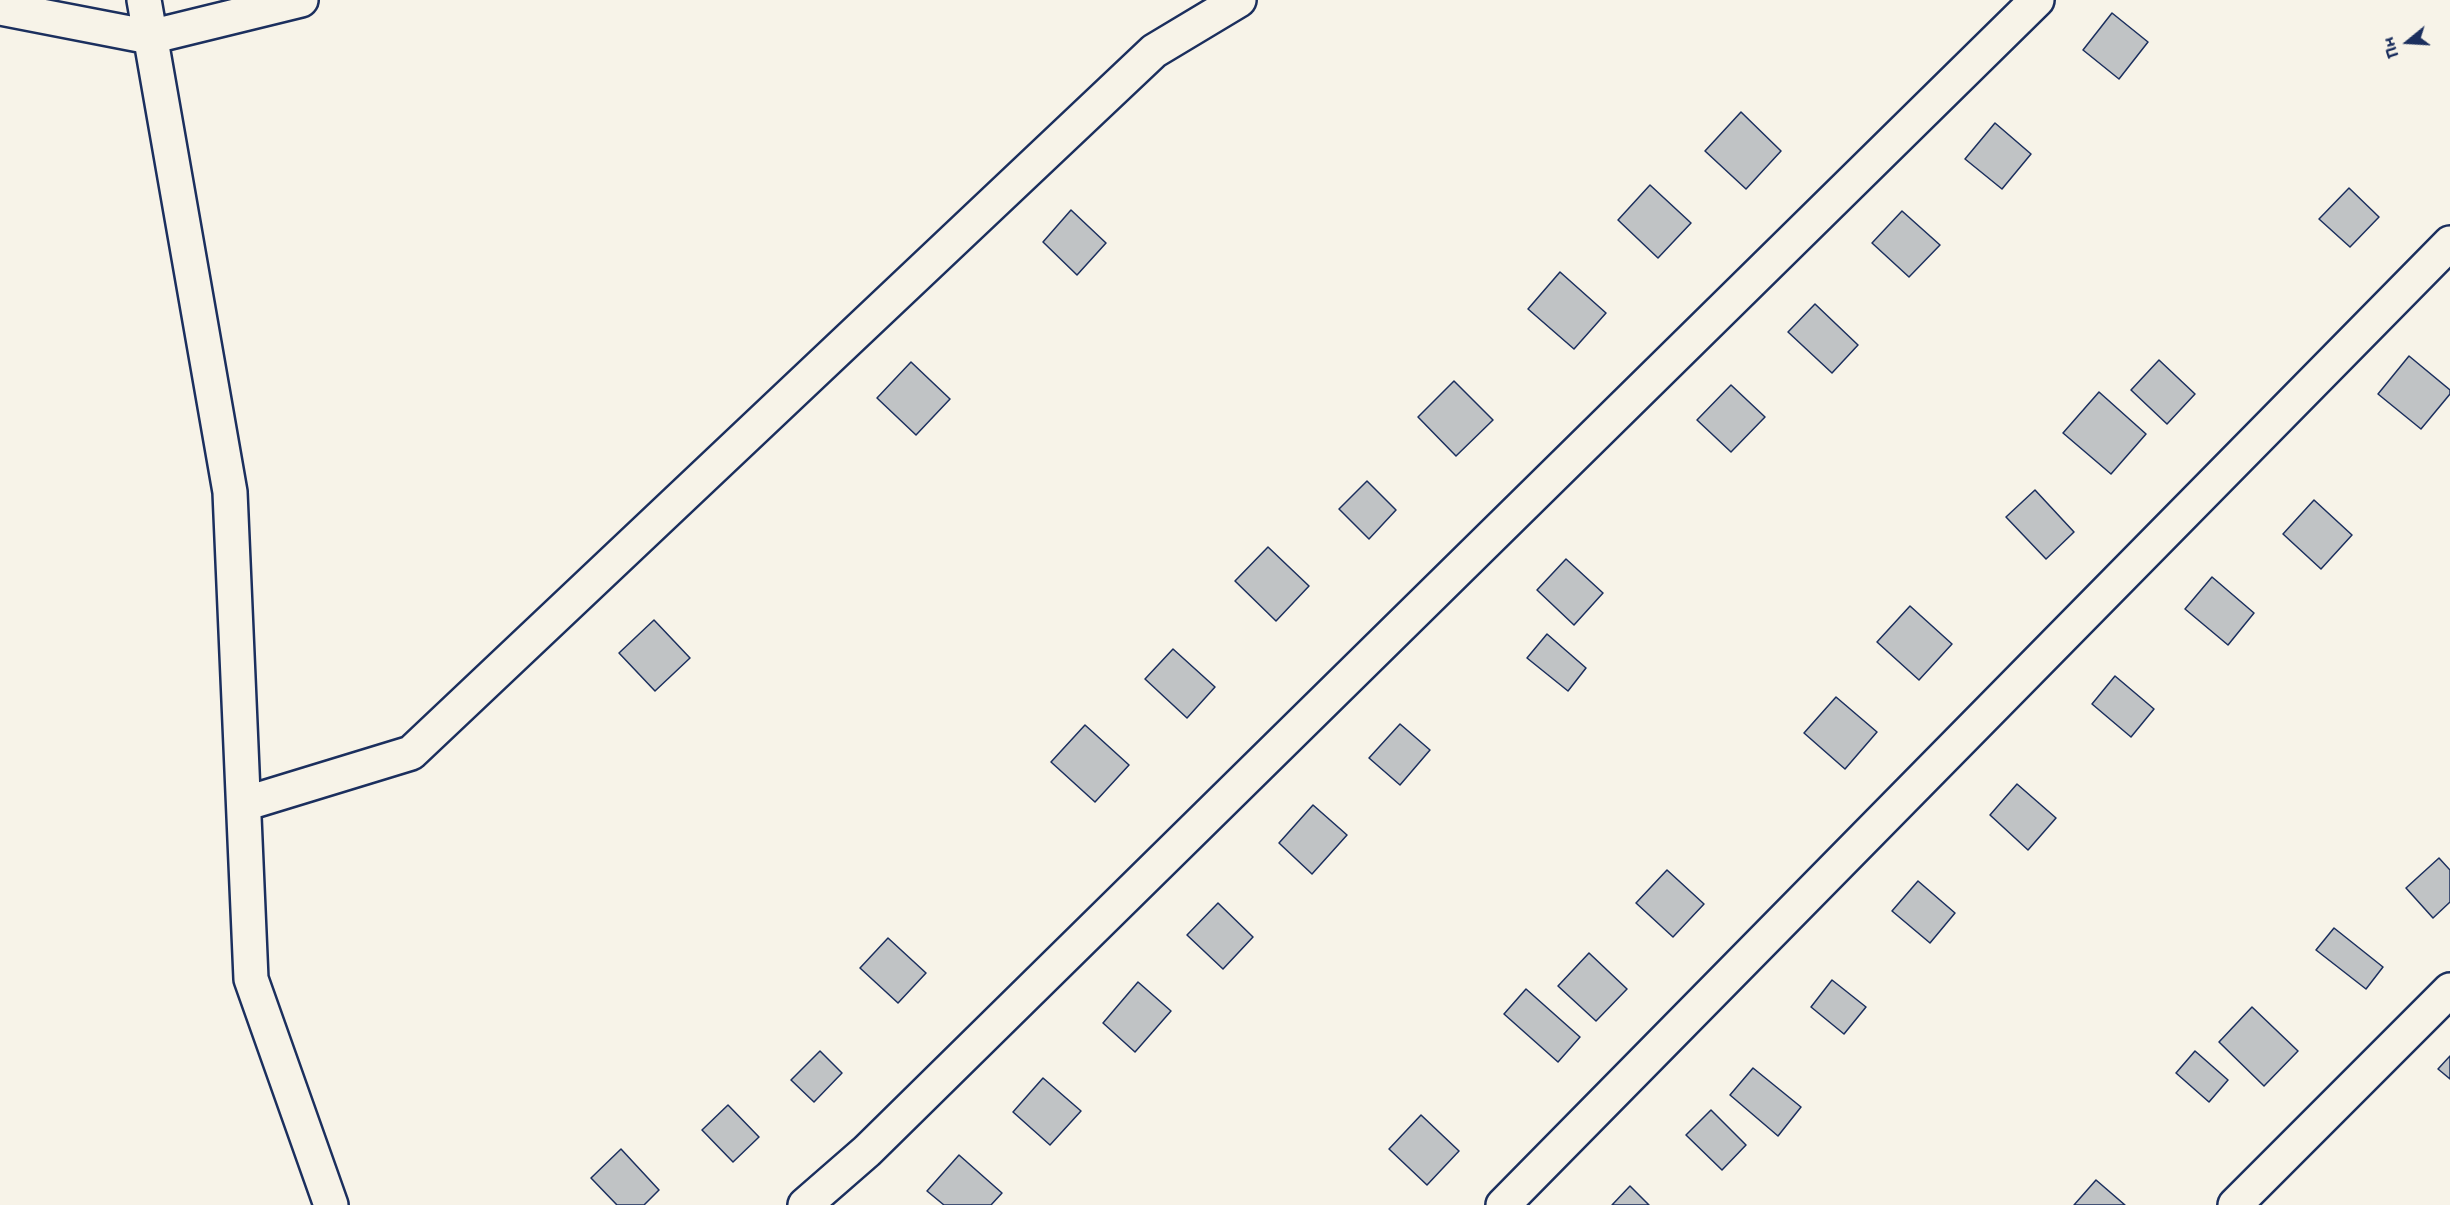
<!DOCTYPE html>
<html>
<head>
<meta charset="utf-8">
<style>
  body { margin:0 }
  #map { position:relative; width:2450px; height:1205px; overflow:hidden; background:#f7f3e8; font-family:"Shantell Sans",sans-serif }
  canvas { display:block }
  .north { position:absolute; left:2378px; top:12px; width:60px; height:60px; -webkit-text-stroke:4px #f7f3e8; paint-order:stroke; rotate:252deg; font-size:16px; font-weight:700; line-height:24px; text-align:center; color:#1b2f5e }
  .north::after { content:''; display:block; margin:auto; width:21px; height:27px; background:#1b2f5e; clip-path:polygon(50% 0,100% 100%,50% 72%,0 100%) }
</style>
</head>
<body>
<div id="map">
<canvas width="2450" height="1205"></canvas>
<div class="north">Пн</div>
</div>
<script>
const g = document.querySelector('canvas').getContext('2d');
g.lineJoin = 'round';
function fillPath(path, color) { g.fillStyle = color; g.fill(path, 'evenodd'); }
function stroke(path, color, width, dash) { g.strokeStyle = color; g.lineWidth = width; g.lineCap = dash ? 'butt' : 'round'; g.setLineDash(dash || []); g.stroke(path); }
const building = new Path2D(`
  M2112,13l36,29 -29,37 -36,-29z
  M1741,112l40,39 -35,38 -41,-38z
  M1995,123l36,31 -29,35 -37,-30z
  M1650,185l41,38 -33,35 -40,-38z
  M2349,188l30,29 -29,30 -31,-28z
  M1071,210l35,33 -29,32 -34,-33z
  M1902,211l38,34 -31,32 -37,-34z
  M1560,272l46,41 -32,36 -46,-40z
  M1815,304l43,41 -26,28 -44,-41z
  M2409,356l41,34v4l-29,35 -43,-35z
  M2159,360l36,34 -28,30 -36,-34z
  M911,362l39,37 -34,36 -39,-37z
  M1454,381l39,39 -37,36 -38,-39z
  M1731,385l34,32 -34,35 -34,-32z
  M2099,392l47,42 -35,40 -48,-41z
  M1367,481l29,29 -27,29 -30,-30z
  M2035,490l39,42 -28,27 -40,-42z
  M2314,500l38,35 -31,34 -38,-35z
  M1268,547l41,39 -33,35 -41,-40z
  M1566,559l37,34 -29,32 -37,-35z
  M2212,577l42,36 -26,32 -43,-36z
  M1910,606l42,38 -33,36 -42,-38z
  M654,620l36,38 -35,33 -36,-38z
  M1547,634l39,34 -18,23 -41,-33z
  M1173,649l42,38 -28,31 -42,-39z
  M2115,676l39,33 -23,28 -39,-33z
  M1836,697l41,35 -32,37 -41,-36z
  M1400,724l30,26 -30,35 -31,-27z
  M1085,725l44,40 -34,37 -44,-40z
  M2017,784l39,34 -28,32 -38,-35z
  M1313,805l34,30 -35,39 -33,-31z
  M2439,858l11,12v32l-17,16 -27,-30z
  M1667,870l37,34 -31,33 -37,-34z
  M1918,881l37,32 -25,30 -38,-32z
  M1218,903l35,34 -30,32 -36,-34z
  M2334,928l49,39 -17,22 -50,-39z
  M888,938l38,35 -28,30 -38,-35z
  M1589,953l38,36 -31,32 -38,-35z
  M1832,980l34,27 -22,27 -33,-27z
  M1138,982l33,29 -36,41 -32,-29z
  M1526,989l54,48 -22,25 -54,-48z
  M2252,1007l46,44 -34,35 -45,-44z
  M820,1051l22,22 -28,29 -23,-22z
  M2195,1051l33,29 -19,22 -33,-29z
  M2450,1056v23l-12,-10z
  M1753,1068l48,39 -23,29 -48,-41z
  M1043,1078l38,33 -31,34 -37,-33z
  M728,1105l31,32 -26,25 -31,-32z
  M1711,1110l35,35 -24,25 -36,-35z
  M1421,1115l38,36 -32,34 -38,-36z
  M621,1149l38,41 -15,15h-27l-26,-27z
  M959,1155l43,38 -11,12h-47l-17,-14z
  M2096,1180l29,25h-51z
  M1630,1186l19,19h-37z`);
fillPath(building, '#c0c3c5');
stroke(building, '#1b2f5e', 1.5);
const minor = new Path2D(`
  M144,0l86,492 21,487 80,226
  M0,8l150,29 151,-37
  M244,804l167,-51 743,-702 85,-51
  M805,1205l62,-54 1170,-1151
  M1503,1205l947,-962
  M2235,1205l215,-215`);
stroke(minor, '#1b2f5e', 38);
stroke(minor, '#f7f3e8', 33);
</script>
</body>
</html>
